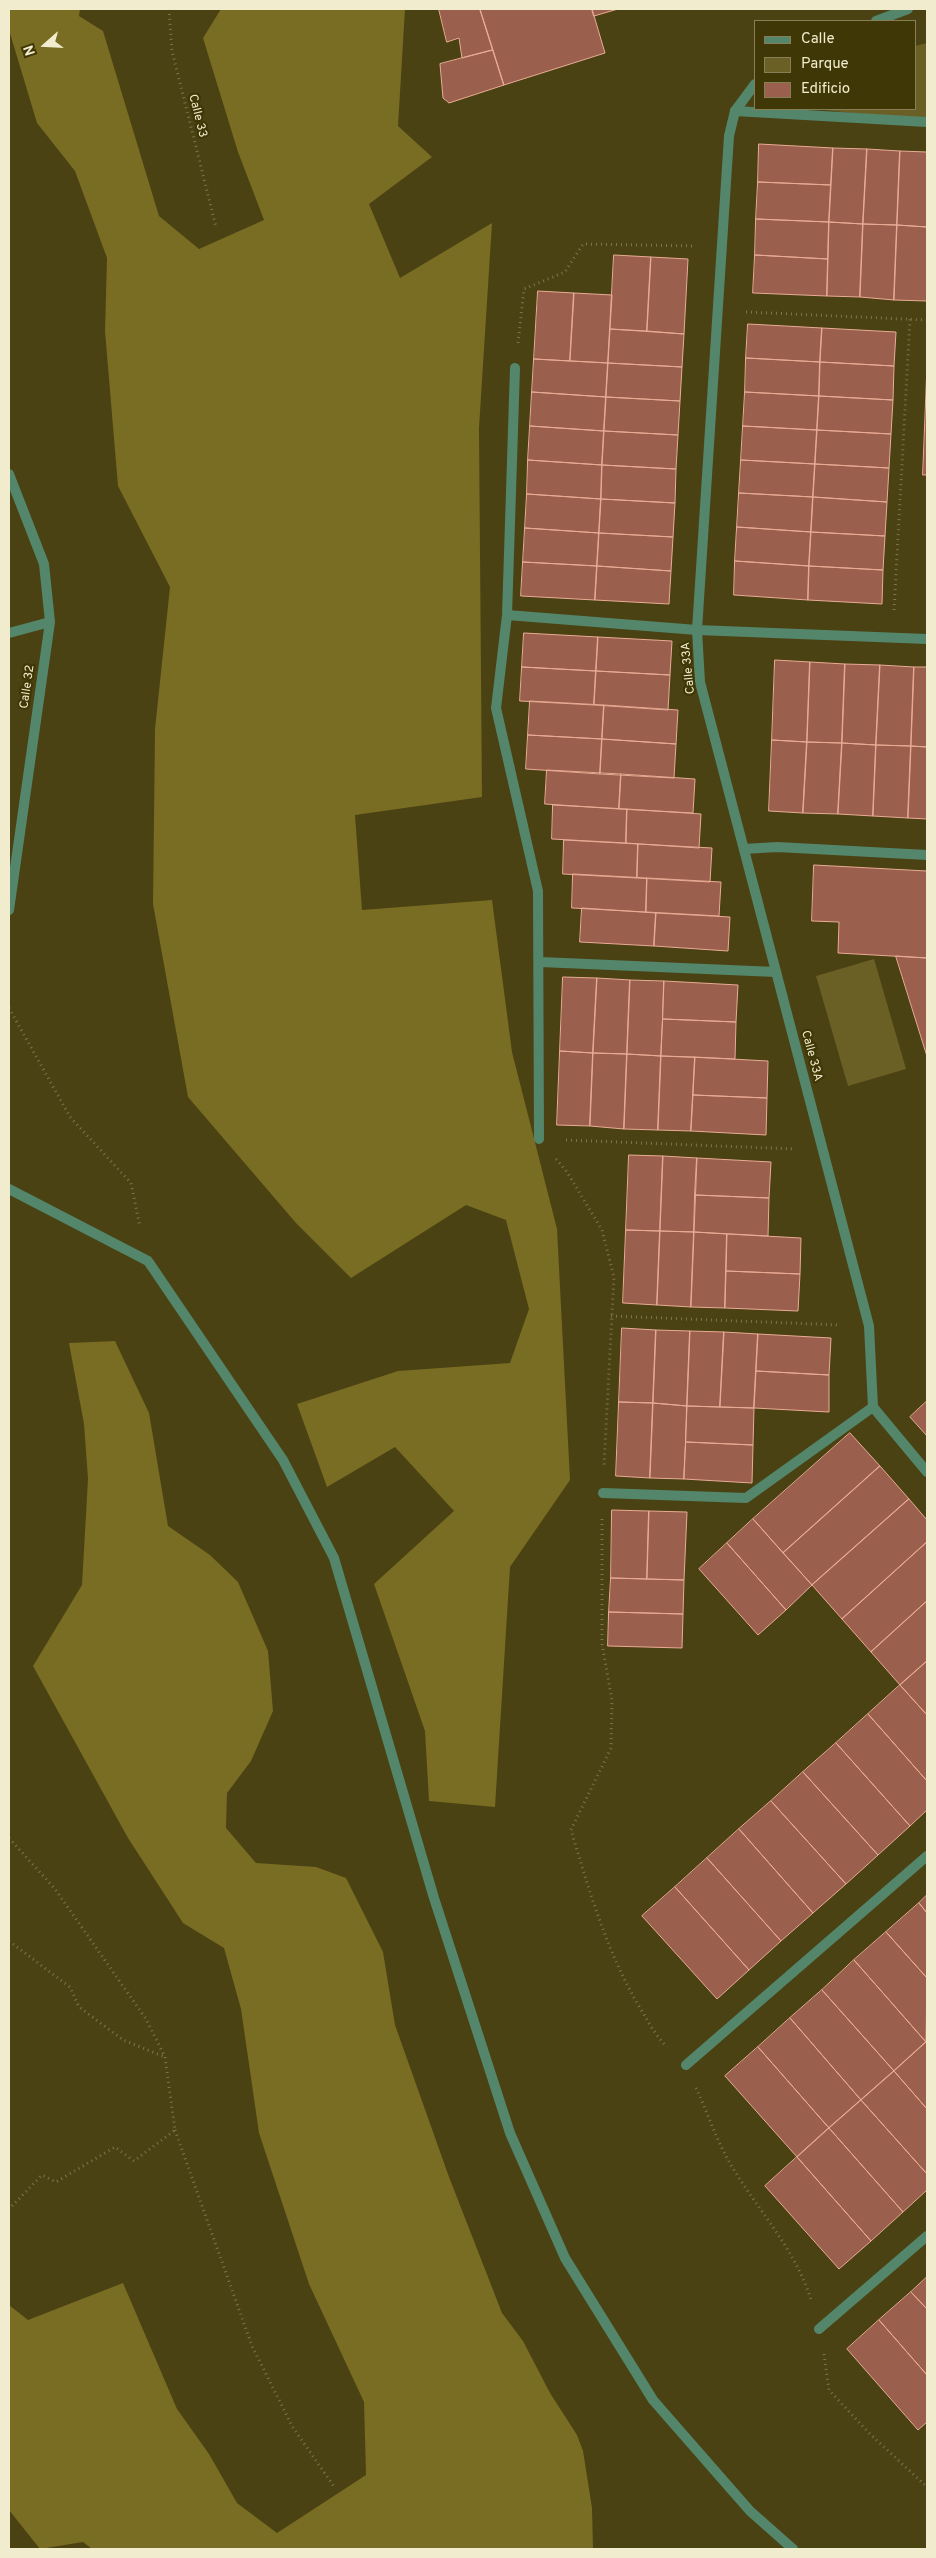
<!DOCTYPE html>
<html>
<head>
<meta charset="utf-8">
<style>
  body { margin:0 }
  #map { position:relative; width:936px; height:2558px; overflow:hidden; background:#4a4213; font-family:Overpass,sans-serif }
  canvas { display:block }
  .frame { position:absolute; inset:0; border:10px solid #f1eccd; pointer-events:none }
  .legend { position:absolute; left:754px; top:20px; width:162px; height:90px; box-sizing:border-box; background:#3f3706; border:1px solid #867f56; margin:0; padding:6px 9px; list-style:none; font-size:15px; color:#f1eccd }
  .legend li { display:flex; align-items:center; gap:10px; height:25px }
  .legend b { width:25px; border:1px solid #867f56 }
  .north { position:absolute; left:20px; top:20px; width:50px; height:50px; -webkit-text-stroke:4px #3f3706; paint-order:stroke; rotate:251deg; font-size:14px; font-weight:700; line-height:20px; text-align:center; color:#f1eccd }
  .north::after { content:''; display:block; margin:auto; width:18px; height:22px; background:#f1eccd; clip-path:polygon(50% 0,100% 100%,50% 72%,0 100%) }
</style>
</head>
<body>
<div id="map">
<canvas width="936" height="2558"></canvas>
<div class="frame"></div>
<ul class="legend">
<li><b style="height:6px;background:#54866b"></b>Calle</li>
<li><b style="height:14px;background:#6a6025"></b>Parque</li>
<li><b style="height:14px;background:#9a604d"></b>Edificio</li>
</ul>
<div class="north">N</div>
</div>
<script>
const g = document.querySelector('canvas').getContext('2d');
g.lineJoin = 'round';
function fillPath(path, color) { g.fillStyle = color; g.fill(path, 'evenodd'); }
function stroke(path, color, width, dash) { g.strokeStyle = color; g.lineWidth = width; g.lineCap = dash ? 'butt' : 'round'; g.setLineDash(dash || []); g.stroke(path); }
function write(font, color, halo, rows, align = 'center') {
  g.font = font + ' Overpass,sans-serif'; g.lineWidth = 4.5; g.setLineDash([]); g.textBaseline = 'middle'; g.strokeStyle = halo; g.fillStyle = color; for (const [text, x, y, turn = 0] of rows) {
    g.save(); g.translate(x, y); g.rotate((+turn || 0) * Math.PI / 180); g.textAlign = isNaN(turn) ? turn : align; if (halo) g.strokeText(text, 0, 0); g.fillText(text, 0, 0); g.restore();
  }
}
fillPath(new Path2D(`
  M927,43v79l-110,-13h98v-63z
  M874,959l32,110 -58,17 -32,-110z`), '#6a6025');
fillPath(new Path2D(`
  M9,9h71l-1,7 24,15 56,185 40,33 65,-29 -26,-68 -35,-114 18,-29h184l-7,117 34,31 -63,47 31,74 92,-55 -13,205 3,369 -127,18 7,95 130,-10 20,152 45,177 13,251 -60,87 -15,240 -66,-6 -4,-70 -51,-147 80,-73 -59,-64 -68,40 -30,-83 101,-33 112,-8 19,-54 -23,-89 -40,-15 -115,73 -55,-55 -108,-126 -35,-193 2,-175 15,-142 -52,-101 -13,-155 2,-73 -32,-87 -38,-48 -28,-93z
  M115,1341l34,72 19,113 42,29 28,27 30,69 5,60 -22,50 -24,32 -1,35 30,35 60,4 30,11 37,74 12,73 54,152 53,136 21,28 27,52 27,42 6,16 9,57 1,41h-501l-9,-7 -43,7 -31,-39v-205l19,15 95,-37 54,126 32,45 28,49 40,30 89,-58 -2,-73 -55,-118 -50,-151 -18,-124 -17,-61 -41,-25 -55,-85 -95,-172 49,-81 6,-106 -4,-55 -15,-81z`), '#796c23');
const building = new Path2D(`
  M439,9h41l13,41 -31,8 -3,-20 -12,4z
  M480,9h112l13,44 -101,32z
  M592,9h26l-24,7z
  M493,50l11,35 -55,18 -6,-5 -3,-34z
  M759,144l74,4 -2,37 -73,-3z
  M833,148l34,1 -4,75 -34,-2z
  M867,149l33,2 -3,74 -34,-1z
  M900,151l27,1v75l-30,-2z
  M758,182l73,3 -2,37 -73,-3z
  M756,219l73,3 -1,37 -73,-4z
  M829,222l34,2 -3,73 -33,-1z
  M863,224l34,1 -3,75 -34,-3z
  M897,225l30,2v74l-33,-1z
  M614,255l37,2 -4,74 -37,-2z
  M755,255l73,4 -1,37 -74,-3z
  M651,257l37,2 -4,75 -37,-3z
  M538,291l36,2 -4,68 -36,-2z
  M574,293l38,2 -4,68 -38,-2z
  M748,324l74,4 -2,34 -74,-4z
  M822,328l74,4 -2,34 -74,-4z
  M610,329l74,5 -2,33 -74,-4z
  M746,358l74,4 -1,34 -74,-4z
  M534,359l74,4 -2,34 -74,-5z
  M820,362l74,4 -1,34 -74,-4z
  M608,363l74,4 -2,34 -74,-4z
  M927,365v36h-1z
  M532,392l74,5 -2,34 -74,-5z
  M745,392l74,4 -2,34 -74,-4z
  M819,396l74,4 -2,34 -74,-4z
  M606,397l74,4 -2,34 -74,-4z
  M926,401h1v74h-4z
  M530,426l74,5 -2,34 -74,-5z
  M743,426l74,4 -2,34 -74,-4z
  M817,430l74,4 -2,34 -74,-4z
  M604,431l74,4 -2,34 -74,-4z
  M528,460l74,5 -1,34 -74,-5z
  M741,460l74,4 -2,33 -74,-4z
  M815,464l74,4 -2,34 -74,-5z
  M602,465l74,4 -1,34 -74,-4z
  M739,493l74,4 -2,35 -74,-5z
  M527,494l74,5 -2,34 -74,-5z
  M813,497l74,5 -2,34 -74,-4z
  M601,499l74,4 -2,34 -74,-4z
  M737,527l74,5 -2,34 -74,-5z
  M525,528l74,5 -2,33 -74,-4z
  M811,532l74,4 -2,34 -74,-4z
  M599,533l74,4 -2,34 -74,-5z
  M735,561l74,5 -1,34 -74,-5z
  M523,562l74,4 -2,34 -74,-4z
  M597,566l74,5 -2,33 -74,-4z
  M809,566l74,4 -1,34 -74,-4z
  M524,633l74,4 -2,34 -74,-4z
  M598,637l74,4 -2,34 -74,-4z
  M775,660l35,2 -3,80 -35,-2z
  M810,662l35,2 -3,79 -35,-1z
  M845,664l35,1 -4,80 -34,-2z
  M880,665l34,2 -3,79 -35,-1z
  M522,667l74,4 -2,34 -74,-4z
  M914,667h13v80l-16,-1z
  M596,671l74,4 -2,35 -74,-5z
  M530,701l74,4 -2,34 -74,-4z
  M604,705l74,5 -2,34 -74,-5z
  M528,735l74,4 -2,35 -74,-5z
  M602,739l74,5 -2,34 -74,-4z
  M772,740l35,2 -4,71 -34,-2z
  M807,742l35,1 -4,71 -35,-1z
  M842,743l34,2 -3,71 -35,-2z
  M876,745l35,1 -3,72 -35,-2z
  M911,746l16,1v72l-19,-1z
  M547,770l74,4 -2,35 -74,-5z
  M621,774l74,5 -2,34 -74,-4z
  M553,805l74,4 -1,34 -74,-4z
  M627,809l74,5 -2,34 -73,-5z
  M564,840l74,4 -1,34 -74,-4z
  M638,844l74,4 -2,34 -73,-4z
  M814,865l113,6v87l-89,-5 1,-31 -27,-1z
  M573,874l74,4 -1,34 -74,-4z
  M647,878l74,4 -2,34 -73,-4z
  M582,908l74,5 -2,33 -74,-4z
  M656,913l74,4 -2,34 -74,-5z
  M896,956l31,2v98z
  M563,977l34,1 -4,75 -33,-2z
  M597,978l33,2 -3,74 -34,-1z
  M630,980l34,1 -3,75 -34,-2z
  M664,981l74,4 -2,37 -73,-3z
  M663,1019l73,3 -1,37 -74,-3z
  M560,1051l33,2 -3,73 -33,-1z
  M593,1053l34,1 -3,75 -34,-3z
  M627,1054l34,2 -3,74 -34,-1z
  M661,1056l34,1 -4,74 -33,-1z
  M695,1057l73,4 -1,37 -74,-3z
  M693,1095l74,3 -1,37 -75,-4z
  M629,1155l34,1 -3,75 -34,-1z
  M663,1156l34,2 -3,74 -34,-1z
  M697,1158l74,4 -2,36 -74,-3z
  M695,1195l74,3 -1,38 -74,-4z
  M626,1230l34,1 -3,74 -34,-2z
  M660,1231l34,1 -3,75 -34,-2z
  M694,1232l33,2 -2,74 -34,-1z
  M727,1234l74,4 -1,36 -74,-3z
  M726,1271l74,3 -2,37 -73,-3z
  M622,1328l34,2 -3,73 -34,-1z
  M656,1330l34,1 -3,75 -34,-3z
  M690,1331l34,1 -4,75 -33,-1z
  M724,1332l34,2 -4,74 -34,-1z
  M758,1334l73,4 -2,37 -73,-4z
  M756,1371l73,4v37l-75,-4z
  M927,1401v35l-17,-19z
  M619,1402l34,1 -3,75 -34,-2z
  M653,1403l34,3 -3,73 -34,-1z
  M687,1406l67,2 -1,37 -67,-3z
  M850,1433l30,33 -97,87 -30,-34z
  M686,1442l67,3 -1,38 -68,-4z
  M880,1466l29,33 -97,86 -29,-32z
  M909,1499l18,21v22l-85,77 -30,-34z
  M612,1510l37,1 -2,68 -36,-1z
  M649,1511l38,1 -3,68 -37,-1z
  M753,1519l59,66 -26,25 -59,-67z
  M927,1542v59l-56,51 -29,-33z
  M727,1543l59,67 -28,25 -59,-66z
  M611,1578l73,2 -1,34 -74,-2z
  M927,1601v60l-27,24 -29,-33z
  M609,1612l74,2 -1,34 -74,-2z
  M927,1661v54l-27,-30z
  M900,1685l27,30v66l-59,-67z
  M868,1714l59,67v29l-17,16 -74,-83z
  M836,1743l74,83 -32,29 -75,-83z
  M803,1772l75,83 -32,29 -75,-83z
  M771,1801l75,83 -33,29 -74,-84z
  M739,1829l74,84 -32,28 -74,-83z
  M707,1858l74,83 -32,29 -74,-83z
  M675,1887l74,83 -32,29 -75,-83z
  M927,1895v18l-8,-10z
  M919,1903l8,10v65l-41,-46z
  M886,1932l41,46 -1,64 -72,-82z
  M854,1960l72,82 -32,29 -72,-81z
  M822,1990l72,81 -33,29 -71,-82z
  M790,2018l71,82 -32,28 -71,-81z
  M926,2042l1,1v66l-33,-38z
  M758,2047l71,81 -32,29 -72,-81z
  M894,2071l33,38v65l-66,-74z
  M861,2100l66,74v16l-24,22 -74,-84z
  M829,2128l74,84 -32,29 -74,-84z
  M797,2157l74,84 -32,28 -74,-83z
  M927,2277v32l-16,-17z
  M911,2292l16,17v66l-48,-55z
  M879,2320l48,55v47l-9,8 -71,-81z`);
fillPath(building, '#9a604d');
stroke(building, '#eaab95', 1);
stroke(new Path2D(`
  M169,9l3,42 44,176
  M746,312l181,8
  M518,343l6,-54 41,-17 18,-28 112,2
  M894,610l16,-291
  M9,1008l61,109 61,66 9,44
  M566,1140l229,9
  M556,1159l11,13 35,58 12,47 -10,188
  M611,1316l229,9
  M602,1519v125l10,56 -1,48 -40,82c18,60 35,119 66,173 10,16 17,31 30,44
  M9,1838l46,51 91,130 19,38 10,73 -41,31 -19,-14 -59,35 -14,-7 -33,34
  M9,1941l61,46 9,20 44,33 42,17
  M696,2088c11,23 19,48 31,70 26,47 68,89 84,142
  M175,2130l77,216 40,80 43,62
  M824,2354l5,36 40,43 58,54`), '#7d764c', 3, [1, 4]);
stroke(new Path2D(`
  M735,111l192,11
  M515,368l-8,247 -11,93 42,183 1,248
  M9,474l35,90 6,58 -41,288
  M507,615l190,15 230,9
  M9,633l41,-11
  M744,849l33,-2 150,8
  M540,962l236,10
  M9,1189l139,72 135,199 51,98 100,340 76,235 55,125 88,142 97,111 43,38
  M603,1493l143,5 127,-91
  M686,2065l241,-209
  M819,2329l108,-93`), '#54866b', 10);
stroke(new Path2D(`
  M876,21l32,-12
  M755,84l-20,27 -6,25 -32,494 3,52 169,644 4,81 54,65`), '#54866b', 10);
write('12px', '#f1eccd', '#3f3706', [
  ["Calle 33",197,116,76],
  ["Calle 33A",689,668,-96],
  ["Calle 32",28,687,-82],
  ["Calle 33A",811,1056,75]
]);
</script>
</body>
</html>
